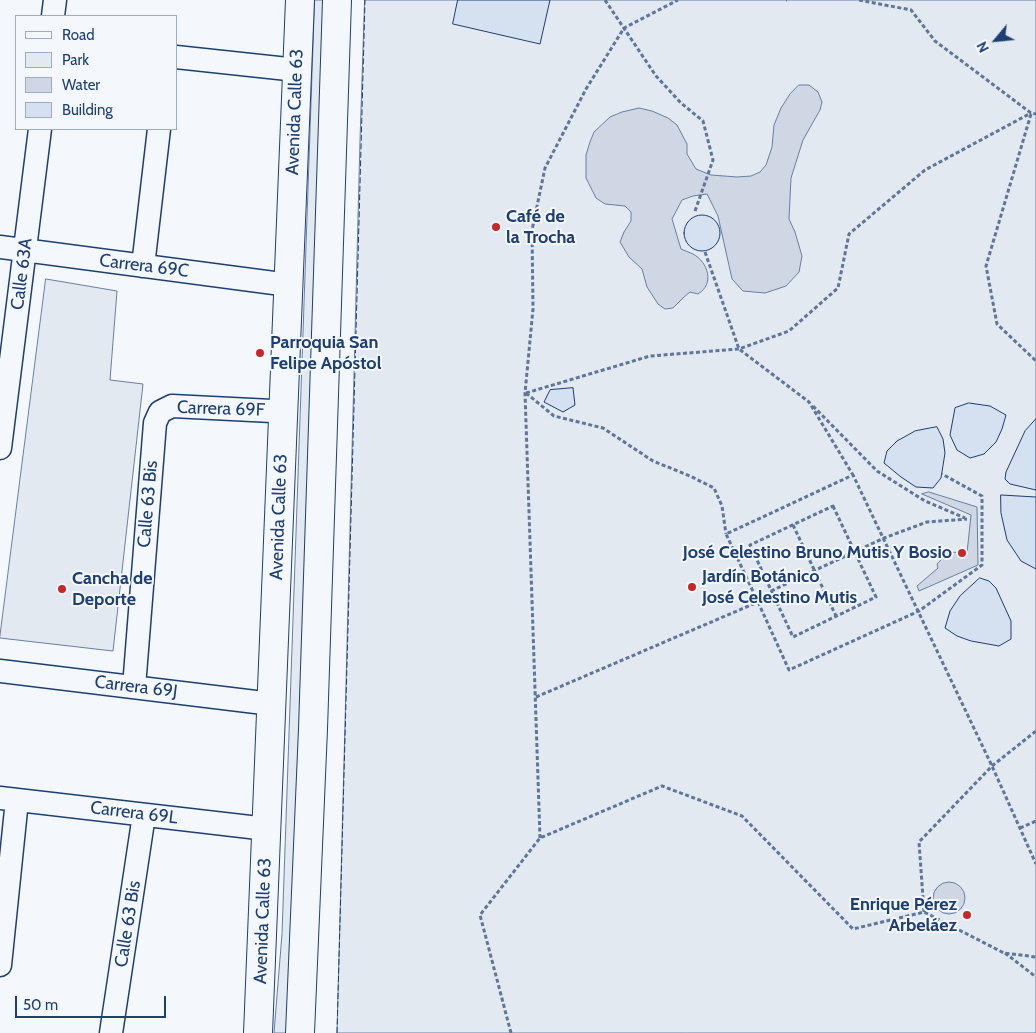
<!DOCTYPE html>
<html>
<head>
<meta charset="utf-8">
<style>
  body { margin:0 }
  #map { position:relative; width:1036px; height:1033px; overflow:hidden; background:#f4f7fb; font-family:Cabin,sans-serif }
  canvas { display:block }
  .legend { position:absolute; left:15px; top:15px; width:162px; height:115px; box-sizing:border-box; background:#f4f7fb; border:1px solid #9eadc5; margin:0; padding:6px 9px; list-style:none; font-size:15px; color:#1d3f73 }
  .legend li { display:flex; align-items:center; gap:10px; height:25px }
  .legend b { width:25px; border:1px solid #9eadc5 }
  .north { position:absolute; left:971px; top:15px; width:50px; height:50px; -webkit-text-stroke:4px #f4f7fb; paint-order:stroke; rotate:242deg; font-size:14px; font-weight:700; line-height:20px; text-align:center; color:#1d3f73 }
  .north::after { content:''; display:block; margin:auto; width:18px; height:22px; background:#1d3f73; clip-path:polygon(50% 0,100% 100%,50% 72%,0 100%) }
  .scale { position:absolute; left:15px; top:996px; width:151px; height:22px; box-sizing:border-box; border:2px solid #1d3f73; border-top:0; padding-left:6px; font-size:15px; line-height:18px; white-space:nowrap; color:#1d3f73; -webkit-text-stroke:4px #f4f7fb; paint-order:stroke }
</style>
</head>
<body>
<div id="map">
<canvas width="1036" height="1033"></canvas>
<ul class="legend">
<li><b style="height:6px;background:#f4f7fb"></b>Road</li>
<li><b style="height:14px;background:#e3e9f0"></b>Park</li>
<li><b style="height:14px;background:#cfd7e4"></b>Water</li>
<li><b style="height:14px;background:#d5e0f0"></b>Building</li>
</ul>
<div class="north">N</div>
<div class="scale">50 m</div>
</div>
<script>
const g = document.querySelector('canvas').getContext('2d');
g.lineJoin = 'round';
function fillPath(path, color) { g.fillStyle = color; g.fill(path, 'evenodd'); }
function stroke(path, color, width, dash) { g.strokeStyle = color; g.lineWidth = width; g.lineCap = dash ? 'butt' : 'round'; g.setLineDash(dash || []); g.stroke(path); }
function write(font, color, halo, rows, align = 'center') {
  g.font = font + ' Cabin,sans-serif'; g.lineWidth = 4; g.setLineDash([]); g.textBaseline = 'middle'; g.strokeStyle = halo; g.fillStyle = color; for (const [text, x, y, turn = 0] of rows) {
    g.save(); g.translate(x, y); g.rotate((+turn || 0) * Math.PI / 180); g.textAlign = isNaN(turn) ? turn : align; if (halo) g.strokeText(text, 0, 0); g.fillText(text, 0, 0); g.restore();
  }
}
const green = new Path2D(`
  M315,0h9l-34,1033h-16l8,-99z
  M365,0h671v1033h-699l23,-892z
  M46,279l71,12 -7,89 33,4 -30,267 -113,-13z`);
fillPath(green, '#e3e9f0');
stroke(green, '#687fa3', 1);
const water = new Path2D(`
  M799,85h10l9,7 4,10 -2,8 -17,30 -12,38 -2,41 6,13 7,24 -3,16 -13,14 -21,7 -22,-2 -11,-12 -14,-63 -11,-22 -14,2 -11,4 -10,19 9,30c4,2 8,3 12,5 15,8 22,30 5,40l-8,-2 -6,5 -11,11 -8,1 -7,-5 -11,-17 -5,-18 -13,-12 -9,-15 4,-10 7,-11v-9l-6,-6 -20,-2 -9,-6 -10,-20v-23l4,-13 4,-10 16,-15 12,-5 17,-4 13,3 16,7 9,7 10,19v10l9,15 15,6 26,2 14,-1 9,-4 6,-7 6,-18 2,-22 7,-17 9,-14z
  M929,492l48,15 1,58 -59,26 -2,-5 21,-18 -1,-4 12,-12 18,1 4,-38 -49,-21z
  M933 898a16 16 0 1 1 32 0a16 16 0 1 1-32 0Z`);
fillPath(water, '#cfd7e4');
stroke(water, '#687fa3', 1);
const building = new Path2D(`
  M458,0h92l-10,44 -87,-20z
  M684 233a18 18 0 1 1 36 0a18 18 0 1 1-36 0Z
  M573,388l2,17 -12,7 -19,-10 6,-12z
  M969,403l21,3 16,9 -4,14 -6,13 -12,12 -14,4 -13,-8 -7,-15 5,-27z
  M1036,419v71l-26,-6 -5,-5 1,-7 19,-41z
  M937,427l6,12 2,14 -4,25 -8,10 -17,-1 -15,-10 -17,-14 3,-12 10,-10 18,-10z
  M1001,495l35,2v72l-15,-8 -14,-21 -6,-27z
  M980,578l9,3 7,7 15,33v18l-12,7 -28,-5 -14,-5 -12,-8 5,-17 10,-15z`);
fillPath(building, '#d5e0f0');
stroke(building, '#1d3f73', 1);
const minor = new Path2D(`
  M53,16l2,-16
  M176,57l121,13
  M0,247l289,38
  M143,266l16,-137
  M0,448l40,-319
  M0,671l272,33
  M134,687l21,-264 5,-11 12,-6 100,5 12,1
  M0,798l267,31
  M0,965l17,-165
  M111,1033l33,-218`);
const major = new Path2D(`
  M258,1033l42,-1033
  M300,1033l13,-304 24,-729`);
stroke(minor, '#1d3f73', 25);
stroke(major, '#1d3f73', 30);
stroke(new Path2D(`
  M605,0l51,76 25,27 22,18 10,39 -18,51
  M786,0h1
  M859,0l52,10 24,31 96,72 5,1
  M1031,114l-45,152 11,58 39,37
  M705,252l34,97 70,53 44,73
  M526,393l124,-37 89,-7 50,-18 49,-43 11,-54 76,-64 106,-57
  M526,393l28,23 49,12 50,33 37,15 24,12 8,18 4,28
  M813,406l64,65 48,30 40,17
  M833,506l43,91 -83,40 -43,-92z
  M793,525l43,91
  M771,591l113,-53 43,-16 40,-3
  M758,602l31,68 130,-59 63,-46v-69l-40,-22
  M536,697l222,-95 -32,-68 127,-59 139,291 44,98
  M1020,828l16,-7
  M540,838l-15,-445 8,-84 -1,-79 13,-62 41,-79 38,-61 54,-28
  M924,912l-5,-70 73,-76 44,-35
  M1005,953l31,24
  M511,1033l-31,-118 60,-77 122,-52 80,30 111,113 71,-17 80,41 32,4`), '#5e769c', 3, [4, 2.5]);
stroke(minor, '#f4f7fb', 22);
stroke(major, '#f4f7fb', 28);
stroke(new Path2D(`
  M337,1033l28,-1033`), '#1d3f73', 1, [6, 2.5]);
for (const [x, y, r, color] of [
  [496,227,5,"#c62828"],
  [260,353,5,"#c62828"],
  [962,553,5,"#c62828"],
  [692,587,5,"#c62828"],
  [62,589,5,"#c62828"],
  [967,915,5,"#c62828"]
]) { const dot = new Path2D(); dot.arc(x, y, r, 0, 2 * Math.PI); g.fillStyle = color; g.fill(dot); stroke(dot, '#f4f7fb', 2); }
write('18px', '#1d3f73', '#f4f7fb', [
  ["Avenida Calle 63",295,112,-88],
  ["Carrera 69C",144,266,7],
  ["Calle 63A",22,274,-83],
  ["Carrera 69F",221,409,2],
  ["Calle 63 Bis",148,504,-85],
  ["Avenida Calle 63",279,517,-88],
  ["Carrera 69J",136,687,7],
  ["Carrera 69L",134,813,7],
  ["Avenida Calle 63",263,921,-88],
  ["Calle 63 Bis",128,924,-81]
]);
write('bold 18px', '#1d3f73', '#f4f7fb', [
  ["Café de",506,217],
  ["la Trocha",506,238],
  ["Parroquia San",270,343],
  ["Felipe Apóstol",270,364],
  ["José Celestino Bruno Mutis Y Bosio",952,553,"right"],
  ["Jardín Botánico",702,577],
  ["José Celestino Mutis",702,598],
  ["Cancha de",72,579],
  ["Deporte",72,600],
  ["Enrique Pérez",957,905,"right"],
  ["Arbeláez",957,926,"right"]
], 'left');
</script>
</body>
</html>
